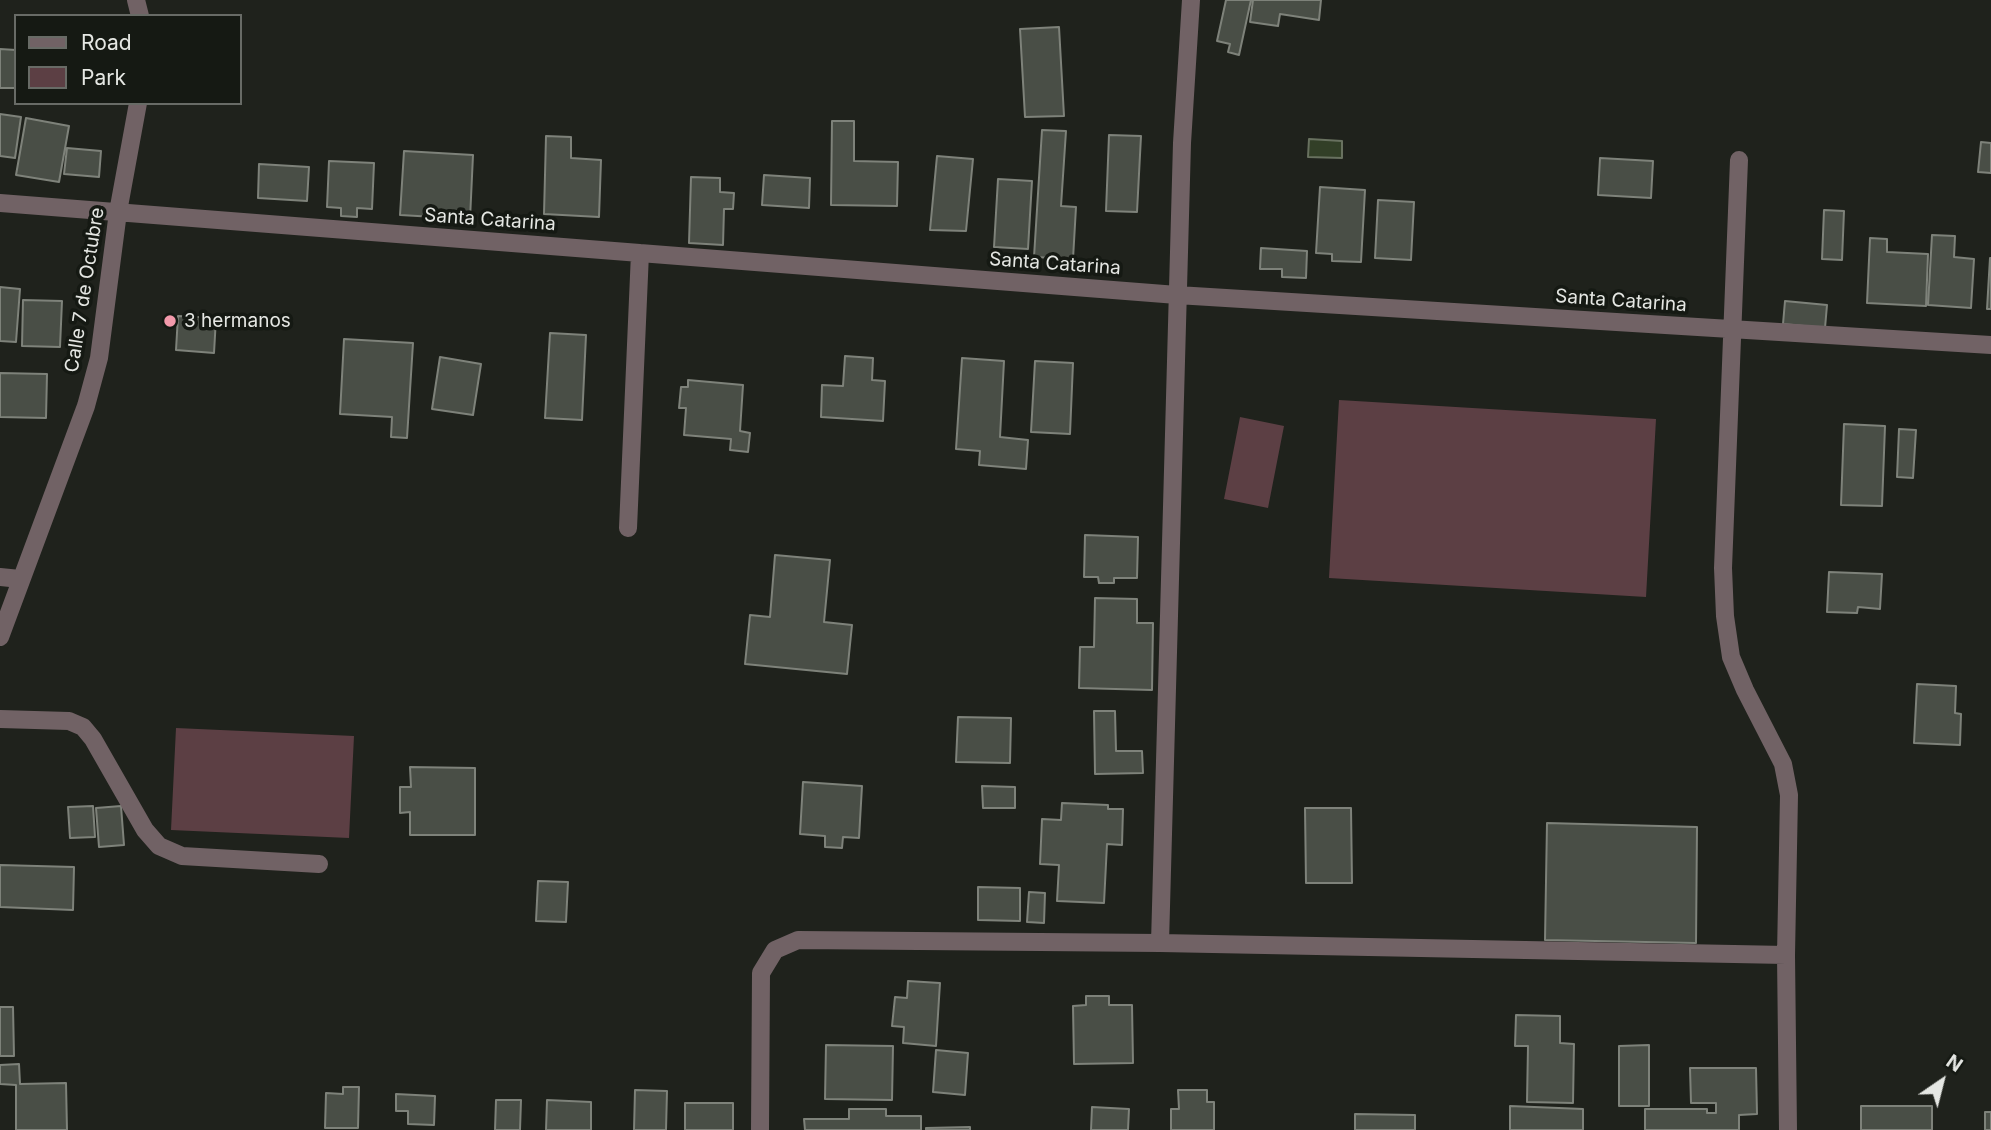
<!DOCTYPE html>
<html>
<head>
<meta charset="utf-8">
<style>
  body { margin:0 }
  #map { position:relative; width:1991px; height:1130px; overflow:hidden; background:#1f221c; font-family:Inter,sans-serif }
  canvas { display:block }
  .legend { position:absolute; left:14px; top:14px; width:228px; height:91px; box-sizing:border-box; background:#151913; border:2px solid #686b66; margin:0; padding:9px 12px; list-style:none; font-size:21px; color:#e5e7e3 }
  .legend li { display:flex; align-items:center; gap:14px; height:35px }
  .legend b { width:35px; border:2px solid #686b66 }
  .north { position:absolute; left:1907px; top:1046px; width:70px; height:70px; -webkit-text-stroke:5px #151913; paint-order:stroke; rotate:35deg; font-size:19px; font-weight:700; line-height:28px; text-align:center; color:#e5e7e3 }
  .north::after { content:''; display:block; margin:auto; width:24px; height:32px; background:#e5e7e3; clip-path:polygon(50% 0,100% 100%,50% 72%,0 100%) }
</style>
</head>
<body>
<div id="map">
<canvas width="1991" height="1130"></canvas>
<ul class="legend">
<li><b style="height:9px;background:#716265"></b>Road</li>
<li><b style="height:19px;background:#5c3f44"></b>Park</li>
</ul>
<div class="north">N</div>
</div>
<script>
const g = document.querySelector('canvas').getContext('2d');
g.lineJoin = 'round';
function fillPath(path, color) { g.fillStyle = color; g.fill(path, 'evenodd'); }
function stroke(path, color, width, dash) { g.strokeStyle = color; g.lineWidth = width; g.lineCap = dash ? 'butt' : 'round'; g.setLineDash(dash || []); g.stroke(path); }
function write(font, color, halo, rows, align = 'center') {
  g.font = font + ' Inter,sans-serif'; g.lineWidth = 7; g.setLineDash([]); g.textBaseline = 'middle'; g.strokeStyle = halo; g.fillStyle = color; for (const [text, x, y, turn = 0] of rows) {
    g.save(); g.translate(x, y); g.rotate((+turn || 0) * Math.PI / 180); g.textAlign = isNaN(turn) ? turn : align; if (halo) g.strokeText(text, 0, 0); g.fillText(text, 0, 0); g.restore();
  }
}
fillPath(new Path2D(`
  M1339,400l317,19 -10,178 -317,-19z
  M1240,417l44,9 -16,82 -44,-9z
  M176,728l178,8 -5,102 -178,-8z`), '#5c3f44');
const water = new Path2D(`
  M1309,139l33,2v17l-34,-1z`);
fillPath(water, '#323f27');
stroke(water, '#68715f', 2);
const building = new Path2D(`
  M1226,0h25l-12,55 -11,-3 2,-8 -13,-3z
  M1253,0h68l-2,20 -39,-6 -2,12 -28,-4z
  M1059,27l5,89 -39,1 -5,-88z
  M0,49l16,1v38h-16z
  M0,114l21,3 -6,41 -15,-2z
  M26,118l43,8 -10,56 -43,-7z
  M832,121h22v40l44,1 -1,44 -66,-1z
  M1042,130l24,1 -5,75 15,1 -3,52 -39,-2z
  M1109,135l32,1 -4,76 -31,-1z
  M546,136l25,1v21l30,2 -2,57 -55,-3z
  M1981,142l10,1v30l-13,-1z
  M67,148l34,3 -2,26 -35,-3z
  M404,151l69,4 -3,64 -70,-4z
  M937,156l36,3 -7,72 -36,-1z
  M1600,158l53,3 -2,37 -53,-3z
  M329,161l45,2 -2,46 -15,-1v9l-16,-1v-8l-14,-1z
  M259,164l50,3 -2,34 -49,-3z
  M764,175l46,3 -1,30 -47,-3z
  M691,177l29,1v14l14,1 -1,16h-9l-1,36 -34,-2z
  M998,179l34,2 -4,68 -34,-2z
  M1320,187l45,3 -4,72 -29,-1v-7l-16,-1z
  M1378,200l36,2 -3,58 -36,-2z
  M1824,210l20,1 -2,49 -20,-1z
  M1932,235l23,1 -1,21 20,2 -3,49 -43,-3z
  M1870,238l17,1v13l41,2 -2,52 -59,-3z
  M1261,248l46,3 -1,27 -24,-1v-8h-22z
  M1990,258h1v51h-4z
  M0,287l20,2 -4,53 -16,-1z
  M23,300l39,1 -2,46 -38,-1z
  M1785,301l42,4 -2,23 -42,-4z
  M178,316l38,2 -2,35 -38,-3z
  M550,333l36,2 -4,85 -37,-2z
  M344,339l69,4 -6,95 -16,-1 1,-20 -52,-3z
  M845,356l28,2 -1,22 13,1 -2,40 -62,-4 1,-32 21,1z
  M440,357l41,7 -8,51 -41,-6z
  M962,358l42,3 -4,76 28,3 -2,29 -47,-4 1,-14 -24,-2z
  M1035,361l38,2 -3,71 -39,-2z
  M0,373l47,1 -1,44 -46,-1z
  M688,380l55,5 -3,46 10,2 -2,19 -18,-2 1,-11 -47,-4 2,-27h-7l2,-21h7z
  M1844,424l41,2 -3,80 -41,-1z
  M1899,429l17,1 -3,48 -16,-1z
  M1085,535l53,2 -1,41h-23v5h-15l-1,-6h-14z
  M775,555l55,5 -6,62 28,3 -5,49 -102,-10 5,-49 20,2z
  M1829,572l53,2 -2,35 -22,-2 -1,6 -30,-1z
  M1095,598l42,1v24h16l-1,67 -73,-2 1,-41h14z
  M1917,684l39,2 -1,27 6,1 -1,31 -46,-2z
  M1094,711h21l1,40h26l1,22 -48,1z
  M958,717l53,1 -1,45 -54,-1z
  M410,767l65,1v67h-65v-23l-10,1v-26h11z
  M803,782l59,4 -3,52 -16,-1 -1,11 -17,-1v-11l-25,-2z
  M982,786l33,1v21h-32z
  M1062,803l46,2v4h15l-1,36 -15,-1 -3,59 -47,-2 2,-36 -19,-1 2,-45 19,1z
  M93,806l2,31 -25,1 -2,-31z
  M121,806l3,39 -25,2 -3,-39z
  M1305,808h46l1,75h-46z
  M1547,823l150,4 -1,116 -151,-3z
  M0,865l74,2 -1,43 -73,-3z
  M538,881l30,1 -2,40 -30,-1z
  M978,887l42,1v33l-42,-1z
  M1029,892l16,1 -1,30 -17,-1z
  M908,981l32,2 -4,63 -33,-3 1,-16 -12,-1 3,-29 12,1z
  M1086,996h23v9h23l1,58 -59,1 -1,-58 13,-1z
  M0,1007h13l1,49h-14z
  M1516,1015l44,1v27l14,1 -1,59 -46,-1 1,-56h-13z
  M826,1045l67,1 -1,54 -67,-1z
  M1649,1045v61h-30v-60z
  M936,1050l32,3 -3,42 -32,-3z
  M19,1064l1,20 46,-1 1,47h-51v-45l-16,-1v-19z
  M1690,1068h66l1,46 -18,1v15h-94v-21h62v4h9v-10h-25z
  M343,1087h16l-1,41h-33l1,-35 17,1z
  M635,1090l32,1 -1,39h-32z
  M1178,1090h29v12h7v28h-43v-21h8z
  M396,1094l39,2 -1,29 -26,-1v-13h-12z
  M496,1100h25l-1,30h-25z
  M547,1100l44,2v28h-45z
  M685,1103h48v27h-48z
  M1510,1106l73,3v21h-73z
  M1861,1106h71v24h-71z
  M1092,1107l37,2 -1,21h-37z
  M849,1109h37v7h35v14h-116l-1,-11h45z
  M1985,1112h6v18h-6z
  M1355,1114l60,1v15h-60z
  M970,1127v3h-44v-2z`);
fillPath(building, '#494e46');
stroke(building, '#7e827a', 2);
stroke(new Path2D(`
  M136,0l4,16
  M1739,160l-16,408 2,48 6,41 14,33 38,74 6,31 -3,160 2,175
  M0,203l1177,92 814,50
  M628,528l12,-275
  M0,577l20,2
  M0,637l86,-231 13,-48 19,-146 20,-109
  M0,719l69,2 14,6 10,12 52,91 14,16 23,10 137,8
  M1160,943l22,-800 9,-143
  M760,1130l1,-157 14,-23 23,-10 362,3 626,12`), '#716265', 18);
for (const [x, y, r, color] of [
  [170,321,7,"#f39aab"]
]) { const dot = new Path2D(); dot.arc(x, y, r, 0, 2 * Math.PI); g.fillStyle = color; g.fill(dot); stroke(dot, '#151913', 2.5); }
write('19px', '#e5e7e3', '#151913', [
  ["Santa Catarina",490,220,4],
  ["Santa Catarina",1055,264,4],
  ["Calle 7 de Octubre",85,290,-81],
  ["Santa Catarina",1621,301,4]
]);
write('19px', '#e5e7e3', '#151913', [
  ["3 hermanos",184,321]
], 'left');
</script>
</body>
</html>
